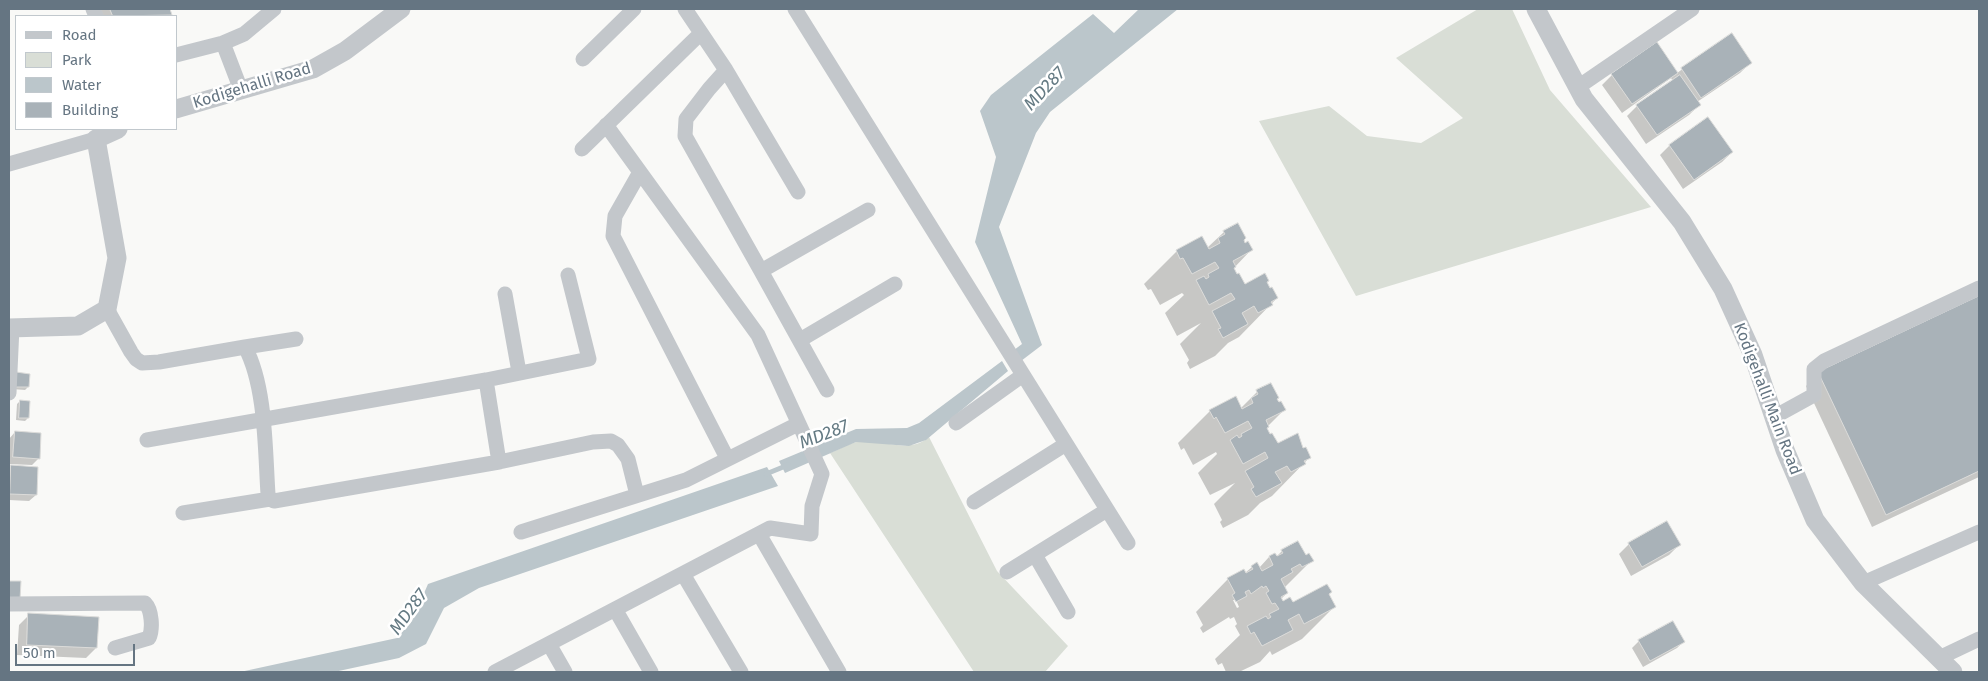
<!DOCTYPE html>
<html>
<head>
<meta charset="utf-8">
<style>
  body { margin:0 }
  #map { position:relative; width:1988px; height:681px; overflow:hidden; background:#f9f9f7; font-family:"Fira Sans",sans-serif }
  canvas { display:block }
  .frame { position:absolute; inset:0; border:10px solid #657582; pointer-events:none }
  .legend { position:absolute; left:15px; top:15px; width:162px; height:115px; box-sizing:border-box; background:#fff; border:1px solid #c1c8cd; margin:0; padding:6px 9px; list-style:none; font-size:15px; color:#657582 }
  .legend li { display:flex; align-items:center; gap:10px; height:25px }
  .legend b { width:25px; border:1px solid #c1c8cd }
  .scale { position:absolute; left:15px; top:644px; width:120px; height:22px; box-sizing:border-box; border:2px solid #657582; border-top:0; padding-left:6px; font-size:15px; line-height:18px; white-space:nowrap; color:#657582; -webkit-text-stroke:4px #fff; paint-order:stroke }
</style>
</head>
<body>
<div id="map">
<canvas width="1988" height="681"></canvas>
<div class="frame"></div>
<ul class="legend">
<li><b style="height:6px;background:#c3c7cb"></b>Road</li>
<li><b style="height:14px;background:#d9ded6"></b>Park</li>
<li><b style="height:14px;background:#bbc6cb"></b>Water</li>
<li><b style="height:14px;background:#a9b2b8"></b>Building</li>
</ul>
<div class="scale">50 m</div>
</div>
<script>
const g = document.querySelector('canvas').getContext('2d');
g.lineJoin = 'round';
function fillPath(path, color) { g.fillStyle = color; g.fill(path, 'evenodd'); }
function stroke(path, color, width, dash) { g.strokeStyle = color; g.lineWidth = width; g.lineCap = dash ? 'butt' : 'round'; g.setLineDash(dash || []); g.stroke(path); }
function write(font, color, halo, rows, align = 'center') {
  g.font = font + ' "Fira Sans",sans-serif'; g.lineWidth = 5; g.setLineDash([]); g.textBaseline = 'middle'; g.strokeStyle = halo; g.fillStyle = color; for (const [text, x, y, turn = 0] of rows) {
    g.save(); g.translate(x, y); g.rotate((+turn || 0) * Math.PI / 180); g.textAlign = isNaN(turn) ? turn : align; if (halo) g.strokeText(text, 0, 0); g.fillText(text, 0, 0); g.restore();
  }
}
fillPath(new Path2D(`
  M1478,9h34l38,81 101,117 -295,89 -97,-175 70,-15 38,30 54,7 42,-25 -67,-60z
  M929,437l68,134 71,75 -23,26h-71l-144,-219c8,-3 18,-9 26,-11 23,-4 53,13 73,-5z`), '#d9ded6');
fillPath(new Path2D(`
  M1139,9h39l-128,103 -14,21 -37,94 43,118 -21,16 -7,-11 8,-6 -47,-102 21,-85 -16,-46 11,-16 102,-81 21,19z
  M1002,361l6,10 -82,69 -17,6 -53,-4 -71,31 -6,-12 77,-32 51,-1 12,-5z
  M767,467l11,19 -299,102 -35,20 -18,36 -27,14 -65,14h-94l157,-34 15,-17 16,-37z`), '#bbc6cb');
fillPath(new Path2D(`
  M92,9h77l2,6 -2,1h-74z
  M1731,35l19,28 -10,10 -43,29 2,3 -10,10 -43,29 -19,-28 10,-10 36,-25 -2,-3 -49,35 -20,-28 10,-10 65,-2z
  M1670,145l62,7 -10,10 -39,27 -23,-34z
  M1224,232l19,8 8,10 -18,19 11,16 22,-2 11,15 -38,39 -11,6 -13,13 -25,13 -3,-6 2,-3 -9,-16 21,-21 -24,13 -12,-23 19,-18 -2,-2 -22,12 -9,-16 -3,1 -4,-6 33,-33 25,-13 5,10z
  M1979,297v180l-107,50 -66,-141 13,-13z
  M17,374l11,13 -3,3 -13,-1z
  M1257,392l19,8 8,10 -18,18 12,17 25,4 7,8 -38,39 -12,7 -12,12 -25,13 -3,-6 2,-2 -8,-16 21,-21 -25,12 -12,-22 19,-19 -1,-2 -23,13 -9,-17 -3,2 -3,-7 32,-32 31,-3z
  M20,401l8,17 -3,3 -9,-1 1,-16z
  M15,432l24,26 -7,7 -23,-1v-25z
  M12,466l24,29 -7,6 -20,-1v-31z
  M1629,544l50,1 -10,10 -38,21 -12,-22z
  M1282,551l23,5 7,4 -28,28 3,5 -6,6 2,4h9l36,-9 6,13 -32,32 -30,16 -2,-4 -10,11 -21,10h-13l-4,-9 -4,2 -3,-6 25,-24 -5,-9 2,-2 -3,-7 -4,2 -1,-2 -26,16 -3,-5 3,-3 -7,-13 32,-33 17,-6 7,-6 7,1 10,-11 6,-2 1,2zM1233,600h3l3,7 -2,1z
  M29,615l67,33 -10,10 -69,-3 2,-30z
  M1639,641l44,1 -6,6 -34,19 -11,-19z`), '#0003');
stroke(new Path2D(`
  M766,474l22,-9`), '#bbc6cb', 5);
const building = new Path2D(`
  M110,9h60l2,6 -59,1z
  M1732,33l20,30 -51,35 -20,-30z
  M1657,42l21,31 -46,31 -21,-30z
  M1680,75l21,30 -44,30 -21,-30z
  M1708,117l25,35 -39,28 -25,-35z
  M1238,223l8,15 -2,2 1,3 3,-2 5,9 -20,11 3,6 -2,1 3,6 2,-1 6,11 20,-11 4,8 -2,1 3,6 2,-1 6,11 -7,4 2,3 -15,8 -4,-7 -12,7 6,11 -25,14 -5,-9 3,-1 -9,-17 23,-12 -4,-6 -22,12 -13,-25 8,-4 2,3 3,-2 -1,-3 11,-6 -4,-6 -23,12 -9,-16 -3,1 -4,-9 26,-14 7,13 11,-6 -2,-5 7,-4 -2,-3z
  M1979,296v175l-93,44 -68,-143z
  M16,372l14,2 -1,13h-14z
  M1271,383l8,15 -2,1 2,3 2,-1 5,9 -20,10 3,7 -2,1 3,6 2,-1 6,10 20,-10 5,15 3,-1 5,11 -7,3 2,3 -15,8 -4,-6 -12,6 7,11 -26,14 -5,-8 3,-2 -9,-16 23,-13 -3,-6 -22,12 -13,-24 7,-5 2,3 3,-2 -1,-2 11,-6 -4,-7 -23,12 -9,-16 -2,2 -5,-9 27,-14 6,13 11,-6 -2,-5 7,-4 -2,-4z
  M20,400l10,1 -1,17h-10z
  M15,431l26,2 -1,26 -27,-2z
  M11,465l27,2 -1,28 -27,-1z
  M1667,521l14,24 -39,22 -14,-24z
  M1298,541l8,14 3,-2 5,8 -12,6 -2,-3 -9,5 2,3 -12,7 7,14 -7,4 2,4 7,-4 3,5 34,-18 5,8 -3,2 7,13 -32,17 -5,-10 -11,6 5,10 -31,16 -8,-14 -3,2 -4,-8 19,-10 2,3 3,-2 -2,-3 10,-5 -4,-6 -3,1 -6,-11 3,-2 -3,-5 -3,2 -1,-2 -11,8 -2,-4 -4,2 2,4 -11,6 -4,-7 3,-2 -8,-15 17,-9 2,4 7,-4 -2,-3 6,-4 5,9 11,-6 -4,-9 6,-3 2,3 6,-3 -2,-3z
  M9,581h12l-1,19 -11,-1z
  M28,613l71,4 -2,31 -70,-3z
  M1673,621l12,21 -35,19 -12,-21z`);
fillPath(building, '#a9b2b8');
stroke(building, '#dbdbd9', 1);
stroke(new Path2D(`
  M93,9l3,7
  M685,9l41,61 72,122
  M795,9l333,534
  M223,43l18,47
  M176,55l47,-12 21,-9 30,-25
  M583,59l51,-50
  M726,70l-17,19 -23,30 -1,17 76,135 107,-61
  M1578,87l114,-78
  M582,149l119,-116
  M9,164l87,-25
  M640,172l-25,44 -2,20 114,222
  M761,271l66,119
  M505,294l14,78
  M107,309l24,43 5,7 6,4 17,-1 86,-15c21,39 20,103 23,147l2,5 4,2 225,-39 94,-20 18,-1 7,4 10,14 9,36
  M800,340l95,-56
  M245,347l51,-8
  M486,380l13,82
  M9,393l3,-66
  M1774,417l40,-22v-26l10,-8 155,-73
  M956,423l67,-48
  M147,440l339,-60 103,-21 -21,-84
  M974,502l92,-58
  M183,513l87,-14
  M521,532l165,-52 112,-56
  M759,534l80,138
  M1035,555l33,57
  M1007,572l100,-62
  M683,574l58,98
  M1863,583l116,-51
  M9,604l136,-1c7,7 8,26 4,35l-34,10
  M615,609l36,63
  M549,644l16,28
  M1939,658l40,-19
  M495,672l275,-144 41,6 1,-28 10,-32 -64,-139 -152,-210`), '#c3c7cb', 15);
stroke(new Path2D(`
  M1536,9l48,90 98,123 41,67 30,66 32,95 30,70 48,63 90,89
  M176,109l137,-40 32,-18 56,-42
  M9,328l69,-2 29,-17 10,-51 -21,-119 22,-10`), '#c3c7cb', 19);
write('16px', '#657582', '#fff', [
  ["Kodigehalli Road",252,86,-17],
  ["Kodigehalli Main Road",1767,399,69]
]);
write('italic 18px', '#647a83', '#fff', [
  ["MD287",1045,89,-47],
  ["MD287",824,435,-21],
  ["MD287",409,612,-54]
]);
</script>
</body>
</html>
